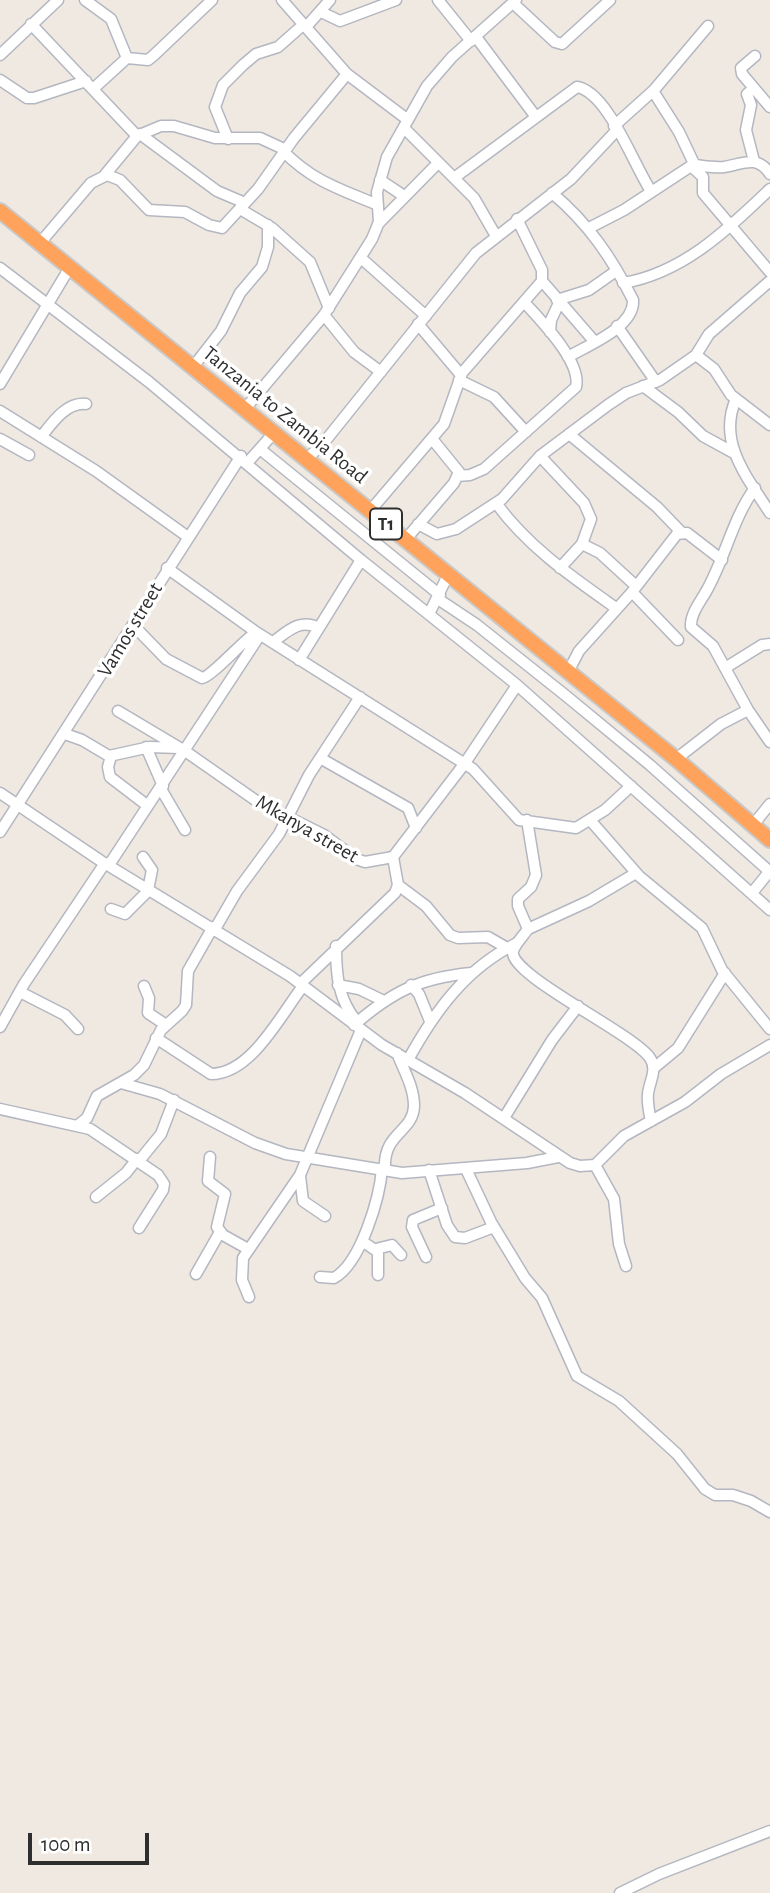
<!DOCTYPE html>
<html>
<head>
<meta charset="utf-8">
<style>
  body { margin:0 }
  #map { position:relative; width:770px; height:1893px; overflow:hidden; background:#efe9e1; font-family:"Alegreya Sans",sans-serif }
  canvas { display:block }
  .scale { position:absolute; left:28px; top:1833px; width:121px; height:32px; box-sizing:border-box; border:4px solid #2e2e2e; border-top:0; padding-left:9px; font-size:21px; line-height:24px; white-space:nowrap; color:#2e2e2e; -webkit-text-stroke:5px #fff; paint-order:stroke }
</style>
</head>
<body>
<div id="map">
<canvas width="770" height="1893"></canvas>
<div class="scale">100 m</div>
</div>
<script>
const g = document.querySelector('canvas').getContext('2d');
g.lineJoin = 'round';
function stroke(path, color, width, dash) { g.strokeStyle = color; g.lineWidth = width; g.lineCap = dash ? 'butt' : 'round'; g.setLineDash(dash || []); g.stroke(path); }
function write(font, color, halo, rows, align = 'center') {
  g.font = font + ' "Alegreya Sans",sans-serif'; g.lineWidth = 7; g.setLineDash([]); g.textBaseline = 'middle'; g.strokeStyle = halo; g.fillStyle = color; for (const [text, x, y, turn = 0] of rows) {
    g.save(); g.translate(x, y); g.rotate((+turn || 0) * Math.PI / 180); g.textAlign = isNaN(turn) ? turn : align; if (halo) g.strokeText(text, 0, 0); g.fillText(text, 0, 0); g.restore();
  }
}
const minor = new Path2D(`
  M85,0l26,19 16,39
  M282,0l65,74 61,46
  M438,0l33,41
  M513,3l42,39 7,2 48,-44
  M321,12l19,9 56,-21
  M31,24l106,112
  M306,27l24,-27
  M476,37l60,80
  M0,55l58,-55
  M755,56l-14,12 1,6 28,33
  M0,80l27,18h7l52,-17
  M93,89l34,-31 21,2 5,-4 59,-56
  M753,89l-6,5 4,11 -5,25 8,31
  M653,91l26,41 18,38
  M614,126l40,-36 54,-64
  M404,128l70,70 22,38
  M140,134l77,57 28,12
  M228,139l-13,-32 8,-22 20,-20 13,-11 22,-7 26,-23
  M284,152c30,30 56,37 94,53
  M695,165c9,1 20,3 29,2 19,-3 33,-13 46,7
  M104,176l33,-40 24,-10h13l41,12h45l26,12
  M454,178l123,-91c31,5 57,79 74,104
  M380,180l24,16
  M552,193c36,30 60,65 81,107 2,27 -45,45 -65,57
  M240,209l32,19 38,34 19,46
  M378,224l60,-61
  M589,228l35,-18 67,-44 12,11v16l67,79
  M40,243l51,-60 16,-8 13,5 29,30 36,2 24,13 13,3 36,-39 36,-51 53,-64
  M361,258l65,58
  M0,268l149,114 212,178 156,125 253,225
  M542,281l52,60
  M623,283c60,-10 104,-53 147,-94
  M557,300l32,-10 27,-19
  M324,315l30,37 27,20
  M418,324l43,51
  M617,326l39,56
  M550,332l1,-12 8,-17
  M696,355l13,-21 61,-53
  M193,367l28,-36 19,-38 22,-26 6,-20v-22
  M459,380l35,17 32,35
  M0,384l70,-117
  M643,386l35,26 25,24 31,17
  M736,399c-19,43 11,78 34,114
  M244,410l80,-95 48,-76 7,-17 -2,-30 10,-35 40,-71 25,-29 64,-57
  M0,411l96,60 92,66
  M569,434l88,73 24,25
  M41,437c11,-14 25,-35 45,-33
  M0,439l29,16
  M260,449l180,146
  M540,456l44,47 7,16 -9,25 -22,24
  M305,460l17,-15 154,-192 95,-74 46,-49
  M248,462l25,-28
  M457,476l13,-1 14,-6 92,-82c6,-25 -35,-66 -51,-84
  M755,488c-22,30 -29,67 -47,100 -6,12 -18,25 -17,39l22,19 35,64 22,32
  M496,503c32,44 76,74 120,105
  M370,511l74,-87 18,-51 80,-92v-11l-25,-51
  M418,524l19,10 19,-5 46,-30 38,-43 68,-51 18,-12 34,-13 36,-25 18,14 17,26 39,30
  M406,539l48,-56 5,-11 -26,-32
  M582,544l18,9 36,33
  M167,568l89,64 217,137 46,51 57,8 29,-18 26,-24
  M632,592l46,48
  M438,599l39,26 88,70 85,70 120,107
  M429,614l19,-39
  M133,625l33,34 36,19c9,-1 41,-37 54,-46
  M273,642c15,-11 27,-24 46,-14
  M299,660l62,-100
  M725,668l37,-23 8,-1
  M568,672l11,-21 53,-59 45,-58 10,-1 35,27
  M118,711l67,40 73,51 66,33 32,24 9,3 28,-5 72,-94 52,-78
  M65,734l17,6 27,16 41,-9 29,1
  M146,747l17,39
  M111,756l-3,11 2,10 38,29
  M320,758l88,50 8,20
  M676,759l45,-35 27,-14
  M161,789l24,41
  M0,793l101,68 189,115 92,69 83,48 105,70 10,3 15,-1 29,-29 61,-34 36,-28 49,-29
  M527,820l9,55 -5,12 -13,12v7l10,23c-4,6 -13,15 -15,22 -5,24 120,82 137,107 8,12 -1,24 -2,36 -1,9 1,18 3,27
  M590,820l49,56 63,52 20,42 48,59
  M753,825l17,-21
  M0,832l241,-376
  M143,857l9,13 -4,20
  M109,865l151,-230
  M398,885l28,21 24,29 8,3 30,-1 19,11
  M752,893l17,-21
  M111,909l14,5 24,-24
  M215,929l22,-38 42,-57 30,-59 51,-78
  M528,929l61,-28 47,-28
  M336,946c0,29 2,53 21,76
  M300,984l95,-91 3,-8 -5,-28
  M338,985l21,4 25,12
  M411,985l8,9 11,27
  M144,986l5,12 -1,15 18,12
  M20,992l45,23 13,14
  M354,1025c38,-33 65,-47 117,-52
  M0,1027l24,-43 81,-121
  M156,1038l55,36c40,0 69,-58 92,-88
  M408,1060c27,-49 58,-92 109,-117
  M654,1068l24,-20 47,-75
  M121,1083l39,11 95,49 31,11 116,19 125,-10 31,-6
  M0,1109l90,20 68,46 6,9 -1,6 -24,38
  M504,1118l48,-78 26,-34
  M77,1126l10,-8 10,-22 37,-21 10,-10 17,-35 21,-19 4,-6 2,-34 25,-44
  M210,1157l-2,24 17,13 -8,33 6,8 25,14
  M139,1161l22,-27 13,-34
  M595,1165l19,34 5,45 7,22
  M385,1169c-2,-37 28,-36 29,-63 0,-19 -10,-35 -17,-53
  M466,1169l25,53 34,56 17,20 35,78 42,25 58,53 28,35 10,6h18l18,6 19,11
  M429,1170l18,55 8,12 10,1 29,-11
  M300,1176l3,25 22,15
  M96,1197l30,-24 11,-14
  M362,1241l16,11v23
  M376,1249l16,-4 9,10
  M426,1257l-14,-30 1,-7 29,-12
  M196,1274l24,-42
  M320,1277l14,1c27,-15 46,-81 48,-110
  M249,1297l-7,-17 1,-22 57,-83 61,-145
  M620,1893l39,-19 111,-43`);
const highway = new Path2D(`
  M0,211l676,548 94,81`);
stroke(minor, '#b4b7c1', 13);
stroke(highway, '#c9c9c9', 18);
stroke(minor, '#fff', 10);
stroke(highway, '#ffa35c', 14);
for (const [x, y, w] of [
  [386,524,32]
]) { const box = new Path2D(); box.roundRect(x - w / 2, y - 15.5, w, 31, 5); g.fillStyle = '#fff'; g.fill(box); stroke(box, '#2e2e2e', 2); }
write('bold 19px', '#2e2e2e', null, [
  ["T1",386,524]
]);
write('21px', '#2e2e2e', '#fff', [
  ["Tanzania to Zambia Road",285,415,39],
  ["Vamos street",130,630,-59],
  ["Mkanya street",307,829,30]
]);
</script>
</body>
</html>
